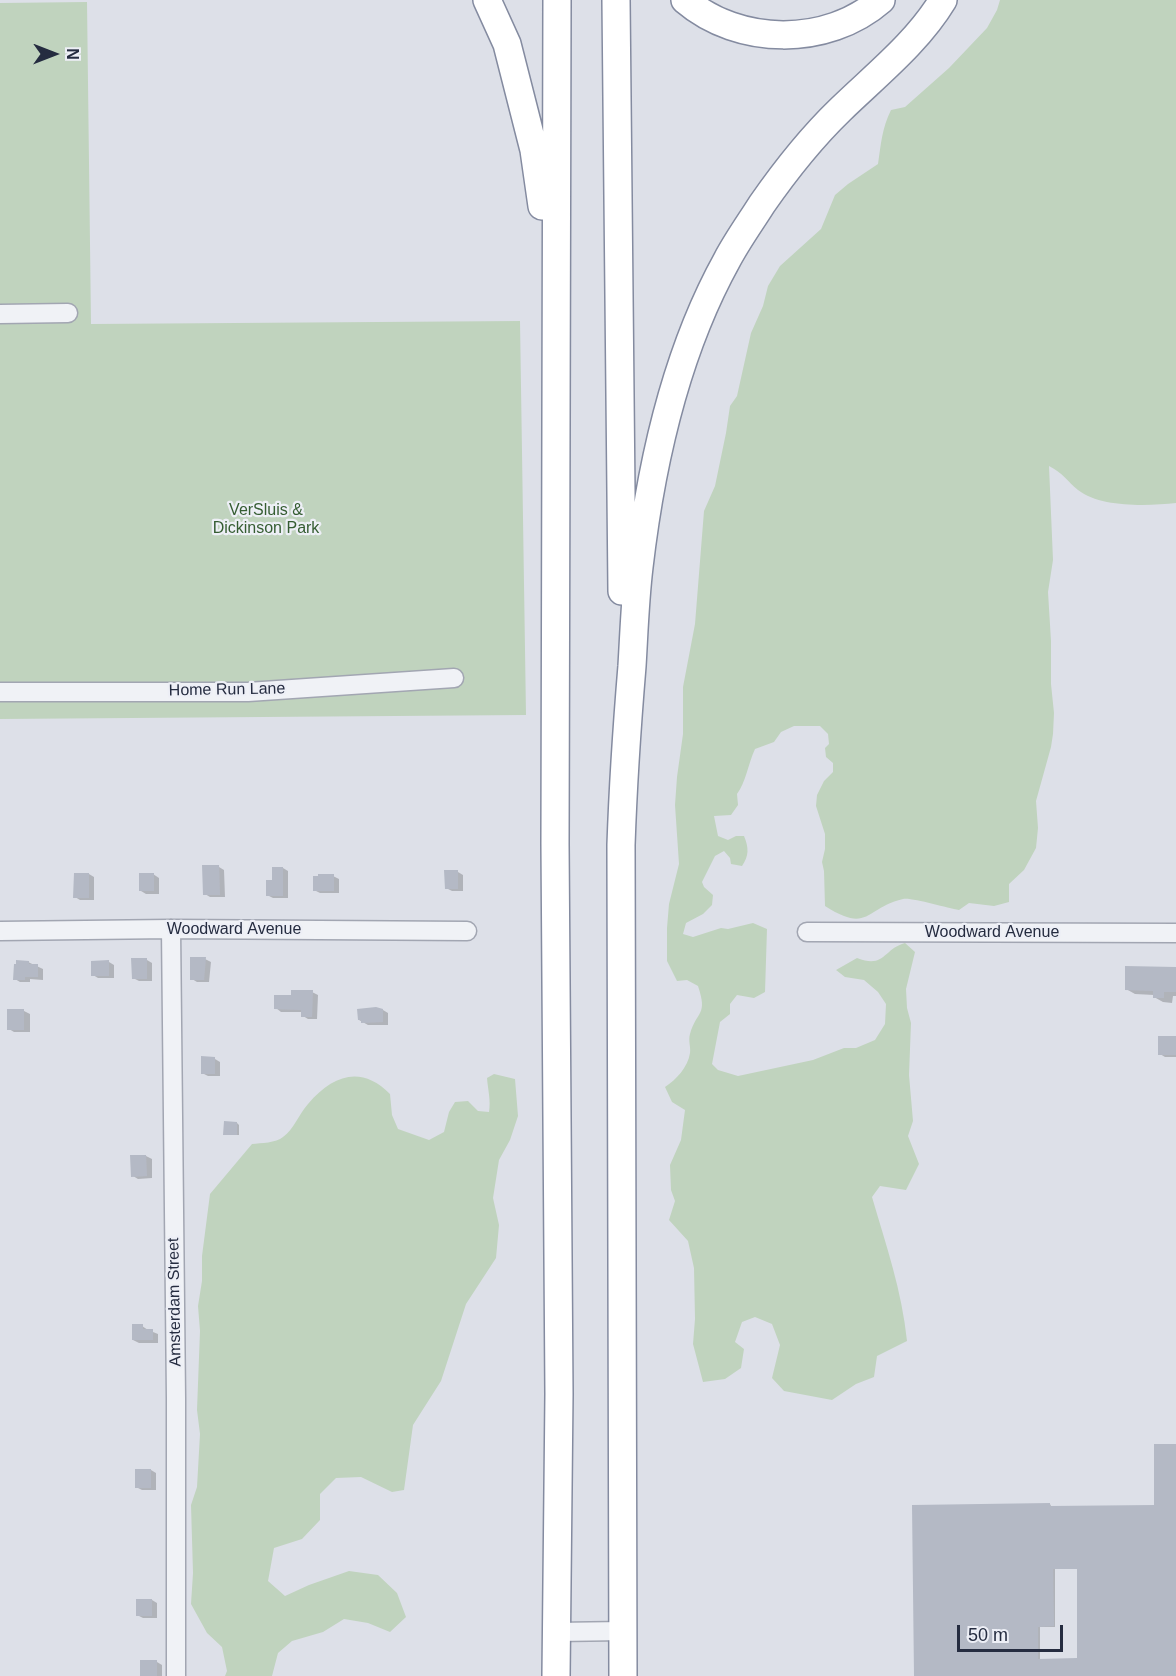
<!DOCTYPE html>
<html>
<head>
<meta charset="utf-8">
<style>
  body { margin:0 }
  #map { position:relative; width:1176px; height:1676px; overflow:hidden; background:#dde0e8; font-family:Helvetica,sans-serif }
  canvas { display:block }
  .north { position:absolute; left:24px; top:24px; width:60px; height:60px; -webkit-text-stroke:4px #edeff6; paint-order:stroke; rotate:90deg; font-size:16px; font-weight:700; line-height:24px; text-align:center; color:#252c40 }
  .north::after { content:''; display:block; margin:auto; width:21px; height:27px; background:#252c40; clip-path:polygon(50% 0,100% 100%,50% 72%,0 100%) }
  .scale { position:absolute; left:957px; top:1625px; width:106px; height:27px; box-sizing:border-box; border:3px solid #252c40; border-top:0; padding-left:8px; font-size:18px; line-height:21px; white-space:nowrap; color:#252c40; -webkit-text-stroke:4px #edeff6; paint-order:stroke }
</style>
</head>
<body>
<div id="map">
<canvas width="1176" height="1676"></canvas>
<div class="north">N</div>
<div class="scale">50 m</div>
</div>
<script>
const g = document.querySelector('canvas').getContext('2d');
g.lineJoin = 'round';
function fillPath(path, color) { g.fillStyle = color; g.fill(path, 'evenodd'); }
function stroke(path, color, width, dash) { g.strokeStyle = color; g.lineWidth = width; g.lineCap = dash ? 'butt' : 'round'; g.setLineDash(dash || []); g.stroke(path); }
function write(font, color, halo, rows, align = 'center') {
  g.font = font + ' Helvetica,sans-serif'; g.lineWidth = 4.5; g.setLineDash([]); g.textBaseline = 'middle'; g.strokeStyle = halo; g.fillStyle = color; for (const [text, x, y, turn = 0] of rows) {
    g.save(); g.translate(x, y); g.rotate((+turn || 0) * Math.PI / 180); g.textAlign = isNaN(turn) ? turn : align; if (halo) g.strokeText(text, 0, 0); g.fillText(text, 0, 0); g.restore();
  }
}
fillPath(new Path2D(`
  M1000,0h176v503c-27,3 -75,5 -98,-13 -11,-9 -15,-17 -29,-24l4,94 -5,32 3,49v43l3,29 -1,21 -2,13 -15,54 2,27 -2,20 -12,22 -15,14v18l-15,4 -25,-3 -10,7c-12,-2 -48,-13 -56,-11 -38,9 -34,35 -78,7l-1,-35 -2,-9 3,-13v-15l-9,-28 1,-11 7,-14 9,-9v-9l-7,-6 -1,-9 4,-4 -1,-10 -8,-8h-26l-13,6 -7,10 -19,7c-7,15 -9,33 -18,45l1,11 -7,10 -17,1 4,20 10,4 8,-4h8c5,12 5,20 -2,30l-11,-2 -1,-6 -6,-7 -9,5 -13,26 2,5 9,8 -1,10 -9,9 -17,9 -3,11 10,3 28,-9 7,1 25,-6 14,6 -2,63 -11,6 -17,-3 -7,9v10l-10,8 -8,42 6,6 20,6 75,-16 31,-12h12l19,-8 10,-16 1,-20 -8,-12 -14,-12 -19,-3 -9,-7 21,-12c28,11 26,-9 48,-15l10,9 -9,37 1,19 4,15 -2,52 4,46 -5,15 11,28 -13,26 -26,-4 -8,11c14,48 30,94 35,144l-30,15 -3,21 -18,7 -24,16 -48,-9 -12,-13 8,-33 -8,-21 -17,-7 -13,5 -7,20 9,7 -3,19 -16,11 -22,3 -10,-38 2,-25 -1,-51 -6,-27 -19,-21 6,-19 -4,-11 -1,-25 11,-25 4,-30 -13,-8 -7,-15c11,-7 23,-20 25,-34 1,-6 -2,-12 0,-19 7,-24 18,-18 8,-48l-11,-6 -10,1 -10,-20v-33l2,-24 10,-40 -4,-59 2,-28 6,-43v-47l12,-63 9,-113 11,-25 11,-53 4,-27 7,-10 14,-63 12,-27 5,-20 12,-20 41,-37 14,-34 13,-11 30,-20c3,-20 4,-36 13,-54l14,-3 44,-39 38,-40 10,-18z
  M87,2l4,322 429,-3 6,394 -526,4v-716z
  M494,1074l21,5 3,37 -8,24 -11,20 -6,38 6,27 -3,33 -30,46 -25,77 -28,44 -9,65 -12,2 -31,-15 -25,1 -16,16v26l-18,19 -28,9 -6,33 17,15 24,-11 40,-14 29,4 19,18 9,24 -16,15 -22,-9 -24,-4 -21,13 -31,9 -14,12 -6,23h-47l2,-5 -5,-24 -15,-14 -16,-29 2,-31 -2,-68 6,-18 3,-53 -3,-24 3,-79 -2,-25 4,-25v-25l8,-62 42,-50c9,-1 24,-1 31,-7 11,-8 16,-23 25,-33 25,-29 53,-39 82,-10l2,21 6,14 31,11 15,-8 5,-20 6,-10 13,-1 10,10 11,1c2,-12 -1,-21 -2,-34z`), '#c0d3be');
fillPath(new Path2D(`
  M219,867l5,3 1,27h-15l-5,-3z
  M283,868l5,3v27h-15l-6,-3z
  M458,872l5,3v16h-11l-6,-3z
  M89,874l5,3v23h-14l-5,-3z
  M153,874l6,4v16h-13l-5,-3z
  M333,876l6,3v14h-19l-6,-3z
  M205,959l6,3 -2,20h-12l-5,-3z
  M147,960l5,3v18h-13l-6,-3z
  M28,962l15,7v11l-13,-1v3h-10l-5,-3z
  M109,962l5,3v13h-16l-5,-3z
  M1176,968v28h-3l-1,7 -9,-1 -9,-5v-2l-19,-1 -9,-5z
  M312,992l6,3 -1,24h-9l-5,-3v-4h-22l-5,-4 17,-11z
  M9,1010l15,1 6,3v18h-16l-5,-3z
  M383,1010l5,3v12h-20l-9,-5z
  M1176,1037v20h-11l-5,-3z
  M215,1059l5,3v14h-12l-6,-3z
  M237,1123l2,2v10h-12z
  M146,1156l6,3v19l-14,1 -5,-3 -1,-19z
  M142,1326l6,4 10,4v9h-19l-6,-3z
  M1176,1446v230h-261l-2,-170 137,-2 2,4 104,-1zM1055,1569h23l1,91h-39v-33h15z
  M151,1470l5,3v17h-14l-6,-3z
  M152,1600l5,3v15h-14l-6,-3z
  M157,1662l5,3v11h-20z`), '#0003');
fillPath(new Path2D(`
  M202,865h17l1,30h-17z
  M272,867h11v29h-17v-16h6z
  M444,870h14v19h-13z
  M74,873h15v25h-16z
  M139,873h15v18h-15z
  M318,874h16v17h-21v-15h5z
  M190,957h16l-2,23h-14z
  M131,958h16v21h-15z
  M16,960l13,1v3h9v13h-13v3h-12l1,-16h2z
  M109,960v16h-18v-15z
  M1125,966l51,1v25h-12v6h-11v-7l-28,-1z
  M291,990h22l-1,27h-11v-7l-27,-1v-14h17z
  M376,1007l7,2v13l-22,1v-3h-3l-1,-11z
  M7,1009h17v21h-17z
  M1158,1036h18v19h-18z
  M201,1056l14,1v17h-14z
  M224,1121l13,1v13h-14z
  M130,1155h16l1,21 -16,1z
  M132,1324h11v5h10v11h-21z
  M1154,1444h22v232h-262l-2,-171 138,-2v3l104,-1zM1053,1569h24v89l-39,1v-32l16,-1z
  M135,1469h16v19h-16z
  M136,1599h16v17h-16z
  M140,1660h17v16h-17z`), '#b4b9c5');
const minor = new Path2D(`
  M0,314l68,-1
  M0,692h248l206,-14
  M171,929l5,469v278
  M0,931l171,-2 296,2
  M807,932l369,1
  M557,1632l66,-1`);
const highway = new Path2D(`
  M487,0l20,44 27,106 8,56
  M616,0l6,591
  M685,0c54,46 142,47 196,0
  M556,1676l3,-282 -4,-551 2,-843
  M623,1676l-2,-831c2,-59 6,-119 11,-179 2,-33 3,-66 7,-99 12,-103 37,-215 88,-307 10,-19 23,-37 35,-56 23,-33 49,-66 78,-94 36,-35 77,-67 103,-110`);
stroke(minor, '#a2a6b2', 21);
stroke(highway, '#848ba0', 30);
stroke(minor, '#f0f2f6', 18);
stroke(highway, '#fff', 27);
write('16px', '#355d32', '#edeff6', [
  ["VerSluis &",266,511],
  ["Dickinson Park",266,529]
]);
write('16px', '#252c40', '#edeff6', [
  ["Home Run Lane",227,690,-1],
  ["Woodward Avenue",234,930],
  ["Woodward Avenue",992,933],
  ["Amsterdam Street",175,1302,-91]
]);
</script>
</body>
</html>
